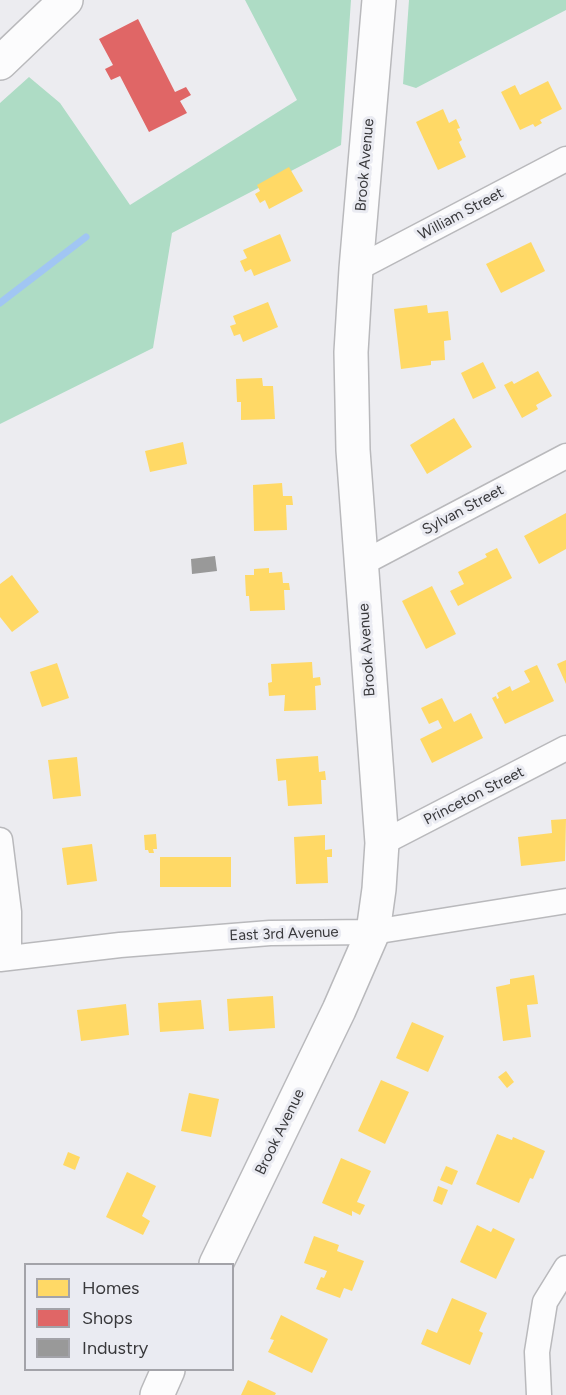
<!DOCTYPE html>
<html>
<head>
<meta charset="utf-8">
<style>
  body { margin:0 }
  #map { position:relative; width:566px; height:1395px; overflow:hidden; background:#ececf0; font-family:Figtree,sans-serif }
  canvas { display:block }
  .legend { position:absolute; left:24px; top:1263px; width:210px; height:108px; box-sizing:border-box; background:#eaebf2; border:2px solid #a3a3a9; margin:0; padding:8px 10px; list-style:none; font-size:18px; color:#38383b }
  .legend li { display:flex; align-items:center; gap:12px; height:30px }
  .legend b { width:30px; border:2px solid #a3a3a9 }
</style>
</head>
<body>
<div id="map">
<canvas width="566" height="1395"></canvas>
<ul class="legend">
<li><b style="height:16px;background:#ffd966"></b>Homes</li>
<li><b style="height:16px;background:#e06666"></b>Shops</li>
<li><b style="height:16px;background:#999"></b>Industry</li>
</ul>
</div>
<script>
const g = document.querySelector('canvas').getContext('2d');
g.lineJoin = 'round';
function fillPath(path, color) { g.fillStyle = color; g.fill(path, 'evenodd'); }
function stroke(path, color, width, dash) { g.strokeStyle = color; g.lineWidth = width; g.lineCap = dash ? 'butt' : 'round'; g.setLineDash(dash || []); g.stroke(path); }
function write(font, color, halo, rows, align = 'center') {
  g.font = font + ' Figtree,sans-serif'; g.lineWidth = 6; g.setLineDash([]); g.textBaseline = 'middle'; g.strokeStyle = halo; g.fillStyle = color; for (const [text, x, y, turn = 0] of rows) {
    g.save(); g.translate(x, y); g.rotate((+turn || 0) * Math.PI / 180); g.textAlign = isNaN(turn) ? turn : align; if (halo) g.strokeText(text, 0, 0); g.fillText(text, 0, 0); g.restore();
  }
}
fillPath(new Path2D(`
  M245,0h106l-10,145 -169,88 -19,115 -153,76v-321l29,-26 31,26 70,102 167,-105z
  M409,0h157v10l-150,78 -13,-4z`), '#aedcc5');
fillPath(new Path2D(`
  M548,81l14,28 -22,11 2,3 -7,4 -2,-3 -13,6 -19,-38 14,-7 5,10z
  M443,109l6,14 7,-4 4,9 -3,1 5,11 -3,2 7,15 -28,13 -22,-48z
  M289,167l14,24 -34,18 -4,-9 -5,3 -5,-9 5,-3 -3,-6z
  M280,234l11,27 -37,15 -3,-7 -6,3 -5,-11 7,-3 -4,-8z
  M531,242l14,29 -44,22 -15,-29z
  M268,302l10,25 -35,15 -3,-8 -6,2 -4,-10 6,-2 -3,-8z
  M427,305l1,8 20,-2 3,29 -7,1 1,19 -14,1v4l-30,4 -7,-60z
  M483,362l13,26 -23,11 -12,-26z
  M538,371l14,25 -16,9 2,4 -16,9 -18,-33 8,-4 2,3z
  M262,378l1,8h10l2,33 -34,1v-18h-4l-1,-23z
  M454,418l18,29 -45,27 -17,-29z
  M183,442l4,22 -37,8 -5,-21z
  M282,483l1,13h9l1,9h-7l1,25 -33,1 -1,-46z
  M566,513v36l-27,15 -15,-28z
  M497,548l15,30 -54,28 -8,-15 14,-7 -6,-12 29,-15 -2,-3z
  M269,568v5l13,-1 1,11h6l1,7h-6l1,20 -35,1 -1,-15h-3l-1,-21h9v-6z
  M12,575l27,37 -27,20 -12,-15v-33z
  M432,586l24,48 -30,15 -24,-48z
  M566,660v24l-9,-20z
  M312,662l1,16 7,-1 1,8 -6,1 1,24 -32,1 1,-16 -16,1 -1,-13 4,-1 -1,-18z
  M57,663l12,35 -27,9 -12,-35z
  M537,665l17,36 -49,23 -13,-26 4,-2 1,3 2,-1 -2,-5 13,-7 2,5 18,-9 -6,-11z
  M442,698l12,24 17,-9 12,25 -51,25 -12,-24 22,-11 -4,-8 -9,4 -8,-16z
  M318,756l1,16 6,-1 1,9h-5l1,24 -34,2 -2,-26 -8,1 -2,-22z
  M77,757l4,39 -28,3 -5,-39z
  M566,819l-1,42 -44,5 -3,-29 34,-4 -1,-13z
  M156,834l1,15h-4l1,4h-5l-1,-3h-3l-1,-15z
  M325,835v15l7,-1v8h-5l1,26 -32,1 -2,-47z
  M92,844l5,37 -30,4 -5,-37z
  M160,857h71v30h-71z
  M534,975l4,29 -11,1 4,32 -28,4 -7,-54 14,-3v-5z
  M273,996l2,32 -46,3 -2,-32z
  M201,1000l3,29 -44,3 -2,-29z
  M126,1004l3,31 -48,6 -4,-31z
  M412,1022l32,14 -16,36 -32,-14z
  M506,1071l8,11 -7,6 -9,-11z
  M381,1080l28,12 -24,52 -27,-13z
  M189,1093l30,6 -8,38 -30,-6z
  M497,1134l15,6 1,-3 32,14 -12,28 -3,-1 -11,25 -43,-19z
  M68,1152l12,5 -5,13 -12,-5z
  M341,1158l30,13 -14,31 8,3 -5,10 -8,-4v5l-30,-13z
  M446,1166l12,5 -6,14 -12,-5z
  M127,1172l29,14 -14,30 8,5 -7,14 -37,-18z
  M438,1186l10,4 -6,15 -9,-4z
  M477,1225l14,7 2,-4 22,11 -19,40 -36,-17z
  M314,1236l25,9 -2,6 27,10 -12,30 -8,-3 -4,10 -24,-9 5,-12 3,1 3,-7 -23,-8z
  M452,1298l35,15 -8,18 4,2 -13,32 -49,-21 6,-15 10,4z
  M281,1315l47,24 -16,34 -44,-21 6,-12 -4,-1z
  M248,1380l28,13 -1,2h-34z`), '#ffd966');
fillPath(new Path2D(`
  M138,19l37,73 11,-5 5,8 -11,6 7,12 -38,19 -29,-56 -9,4 -6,-11 8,-4 -14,-26z`), '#e06666');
fillPath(new Path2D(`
  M215,556l2,15 -25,3 -1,-15z`), '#999');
stroke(new Path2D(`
  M0,303l86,-66`), '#a1c6f3', 7);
const street = new Path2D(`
  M356,269l210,-110
  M361,564l205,-108
  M0,840l9,72v45
  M382,843l184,-95
  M0,959l120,-14 150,-12 103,-1 193,-31
  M539,1395l-2,-43 8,-50 21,-34`);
const secondary = new Path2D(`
  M0,63l66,-63
  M216,1264l123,-254 34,-78 6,-43 3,-46 -29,-393 -2,-98 5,-83 23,-269
  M157,1395l11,-25`);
stroke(street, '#b9b9bc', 27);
stroke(secondary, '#b9b9bc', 36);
stroke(street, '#fcfcfd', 24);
stroke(secondary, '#fcfcfd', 33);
write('15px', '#38383b', '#eaebf2', [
  ["Brook Avenue",365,165,-85],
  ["William Street",461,214,-28],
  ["Sylvan Street",463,510,-28],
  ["Brook Avenue",367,650,-94],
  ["Princeton Street",474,796,-27],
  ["East 3rd Avenue",284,934,-2],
  ["Brook Avenue",280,1132,-64]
]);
</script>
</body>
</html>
